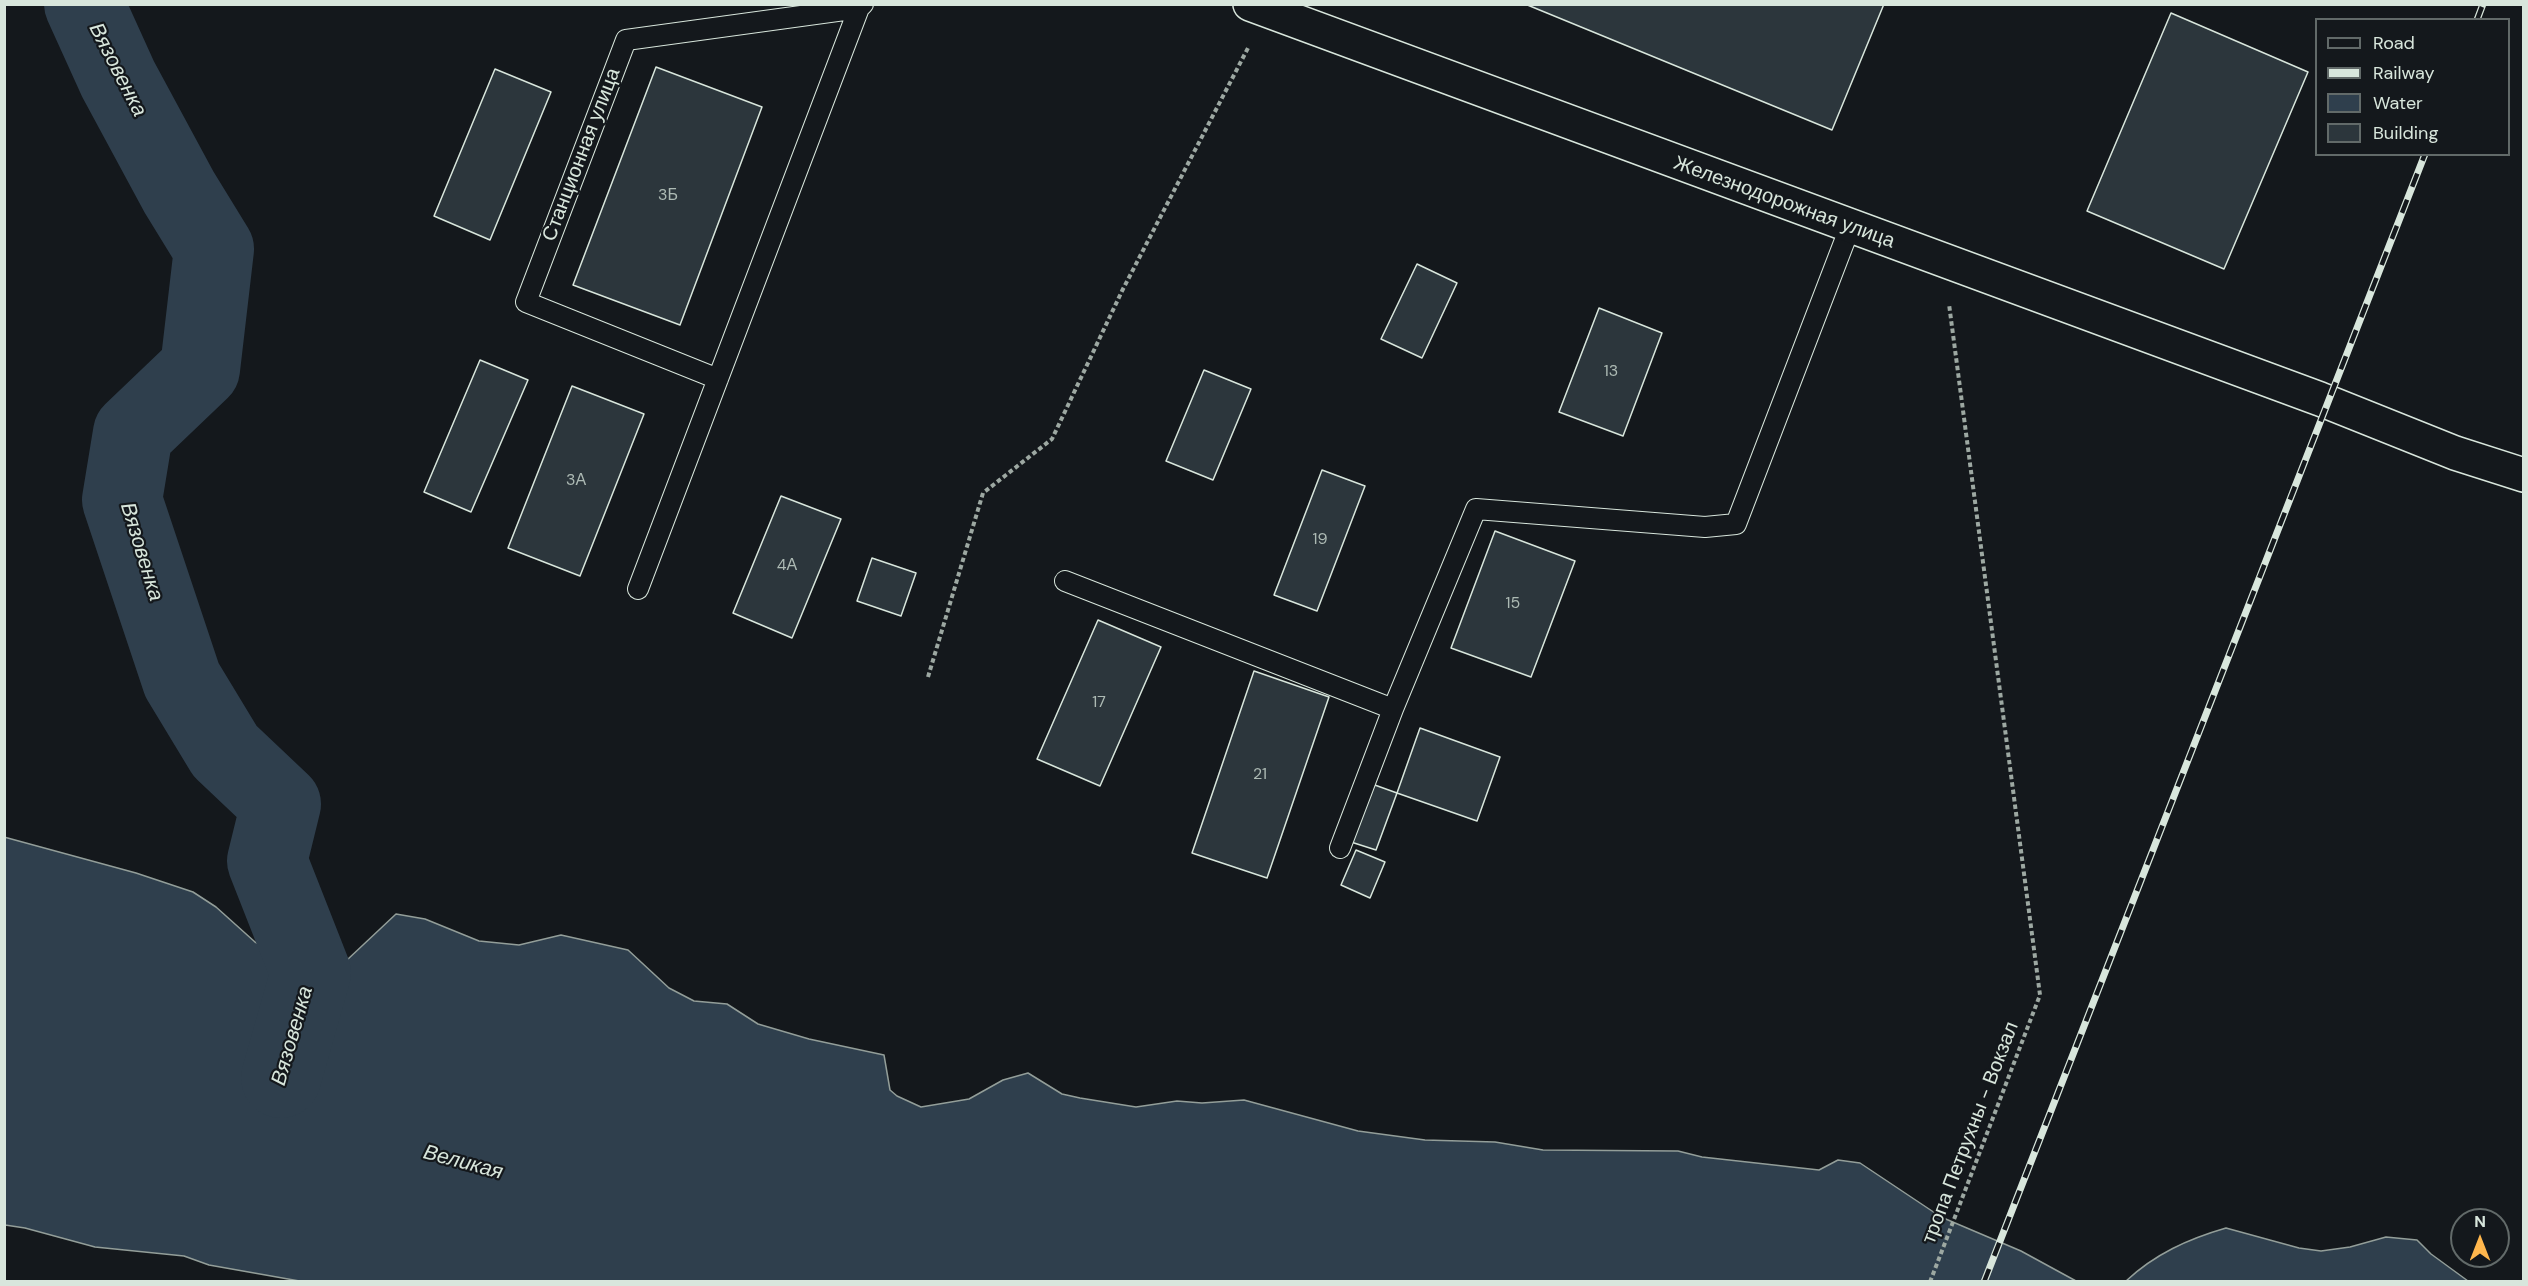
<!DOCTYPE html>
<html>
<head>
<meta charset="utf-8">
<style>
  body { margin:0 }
  #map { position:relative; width:2528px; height:1286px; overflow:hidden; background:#14181c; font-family:"DM Sans",sans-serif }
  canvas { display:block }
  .frame { position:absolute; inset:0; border:6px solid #d8e6dc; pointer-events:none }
  .legend { position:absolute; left:2315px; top:18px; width:195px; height:138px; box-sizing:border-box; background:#14181c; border:2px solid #626a69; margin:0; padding:8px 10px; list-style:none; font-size:18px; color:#d8e6dc }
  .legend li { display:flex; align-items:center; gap:12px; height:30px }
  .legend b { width:30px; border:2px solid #626a69 }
  .north { position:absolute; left:2450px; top:1208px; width:60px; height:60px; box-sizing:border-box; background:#14181c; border:2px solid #626a69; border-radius:50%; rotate:0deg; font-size:16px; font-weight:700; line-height:24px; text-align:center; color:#d8e6dc }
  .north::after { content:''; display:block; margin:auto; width:21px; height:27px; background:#ffb74d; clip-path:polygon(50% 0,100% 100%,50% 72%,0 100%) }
</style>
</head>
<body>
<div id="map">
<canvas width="2528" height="1286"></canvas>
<div class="frame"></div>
<ul class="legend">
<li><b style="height:8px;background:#14181c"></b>Road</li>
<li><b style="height:8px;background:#d8e6dc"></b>Railway</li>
<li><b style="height:16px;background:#2f3f4d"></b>Water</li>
<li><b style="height:16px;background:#2c363c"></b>Building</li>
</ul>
<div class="north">N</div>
</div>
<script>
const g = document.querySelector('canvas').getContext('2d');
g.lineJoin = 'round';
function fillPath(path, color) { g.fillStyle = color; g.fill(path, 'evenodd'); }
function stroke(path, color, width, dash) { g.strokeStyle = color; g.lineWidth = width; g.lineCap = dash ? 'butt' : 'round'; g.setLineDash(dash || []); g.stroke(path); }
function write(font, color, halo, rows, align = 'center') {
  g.font = font + ' "DM Sans",sans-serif'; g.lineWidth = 4.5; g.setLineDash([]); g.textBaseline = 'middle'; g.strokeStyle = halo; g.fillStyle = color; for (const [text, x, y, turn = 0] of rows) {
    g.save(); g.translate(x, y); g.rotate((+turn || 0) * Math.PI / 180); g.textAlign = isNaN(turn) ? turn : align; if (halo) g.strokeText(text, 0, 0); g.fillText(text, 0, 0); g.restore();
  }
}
const water = new Path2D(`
  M4,837l132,36 57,19 23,15 39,35 56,30 36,-12 49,-46 29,5 54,22 40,4 42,-10 67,15 41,38 25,13 33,3 31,20 51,15 75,16 6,35 7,6 24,11 48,-8 34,-19 25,-7 34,21 18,4 56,9 41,-6 25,2 42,-3 114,31 67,9 70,2 48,8 135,1 24,6 117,13 19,-10 22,3 81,54 80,34 55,30 -1771,1 -96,-17 -25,-9 -89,-9 -70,-19 -20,-3z
  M2226,1228l73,20 22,3 29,-4 36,-10 31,3 14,14 37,27h-342c29,-27 62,-42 100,-53z`);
fillPath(water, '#2f3f4d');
stroke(water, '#939e99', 1.5);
stroke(new Path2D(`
  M84,4l34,75 61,113 35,57 -14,120 -67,64 -11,67 60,180 43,71 56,53 -14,57 44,112 -30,105`), '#2f3f4d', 80);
const building = new Path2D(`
  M1525,4h359l-52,126z
  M2171,13l137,59 -84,197 -137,-58z
  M656,67l106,40 -82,218 -107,-40z
  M495,69l56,23 -61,148 -56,-24z
  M1417,264l40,19 -35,75 -41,-19z
  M1599,308l63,25 -39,103 -64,-24z
  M480,360l48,20 -57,132 -47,-20z
  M1204,370l47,19 -38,91 -47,-19z
  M572,386l72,28 -64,162 -72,-28z
  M1322,470l43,16 -48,125 -43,-16z
  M781,496l60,23 -49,119 -59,-25z
  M1495,531l80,30 -44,116 -80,-29z
  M872,558l44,15 -15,43 -44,-15z
  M1098,620l63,27 -61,139 -63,-27z
  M1254,671l75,26 -62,181 -75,-25z
  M1420,728l80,29 -23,64 -80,-28z
  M1372,784l25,9 -21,57 -25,-8z
  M1356,850l29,12 -15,36 -29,-13z`);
fillPath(building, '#2c363c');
stroke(building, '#d8e6dc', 1.5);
const service = new Path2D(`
  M718,379l-192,-77 100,-262 233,-32 4,-4
  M1065,581l328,128 83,-200 229,18 31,-3 114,-297
  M638,589l221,-581
  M1340,848l53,-139`);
const primary = new Path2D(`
  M1250,4l1070,395 135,54 69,22`);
stroke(service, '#d8e6dc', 22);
stroke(primary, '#d8e6dc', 36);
stroke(new Path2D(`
  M928,677l55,-184 69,-54 70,-148 127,-245
  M1930,1282l110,-287 -91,-691`), '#9da8a2', 4, [4.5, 3]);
stroke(service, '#14181c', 20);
stroke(primary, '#14181c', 33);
const rail = new Path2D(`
  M2477,20l6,-16
  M1984,1282l441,-1128`);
stroke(rail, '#d8e6dc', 7);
stroke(rail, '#14181c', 4.5, [14]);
write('16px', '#adbab4', null, [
  ["3Б",668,196],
  ["13",1611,372],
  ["3А",576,481],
  ["19",1320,540],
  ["4А",787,566],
  ["15",1513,604],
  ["17",1099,703],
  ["21",1260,775]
]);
write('20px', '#d8e6dc', '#14181c', [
  ["Станционная улица",582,155,-69],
  ["Железнодорожная улица",1784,203,20],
  ["тропа Петрухны - Вокзал",1971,1133,-69]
]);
write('italic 21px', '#d8e6dc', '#14181c', [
  ["Вязовенка",117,70,63],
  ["Вязовенка",141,552,73],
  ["Вязовенка",293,1036,-74],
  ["Великая",463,1163,15]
]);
</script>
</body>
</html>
